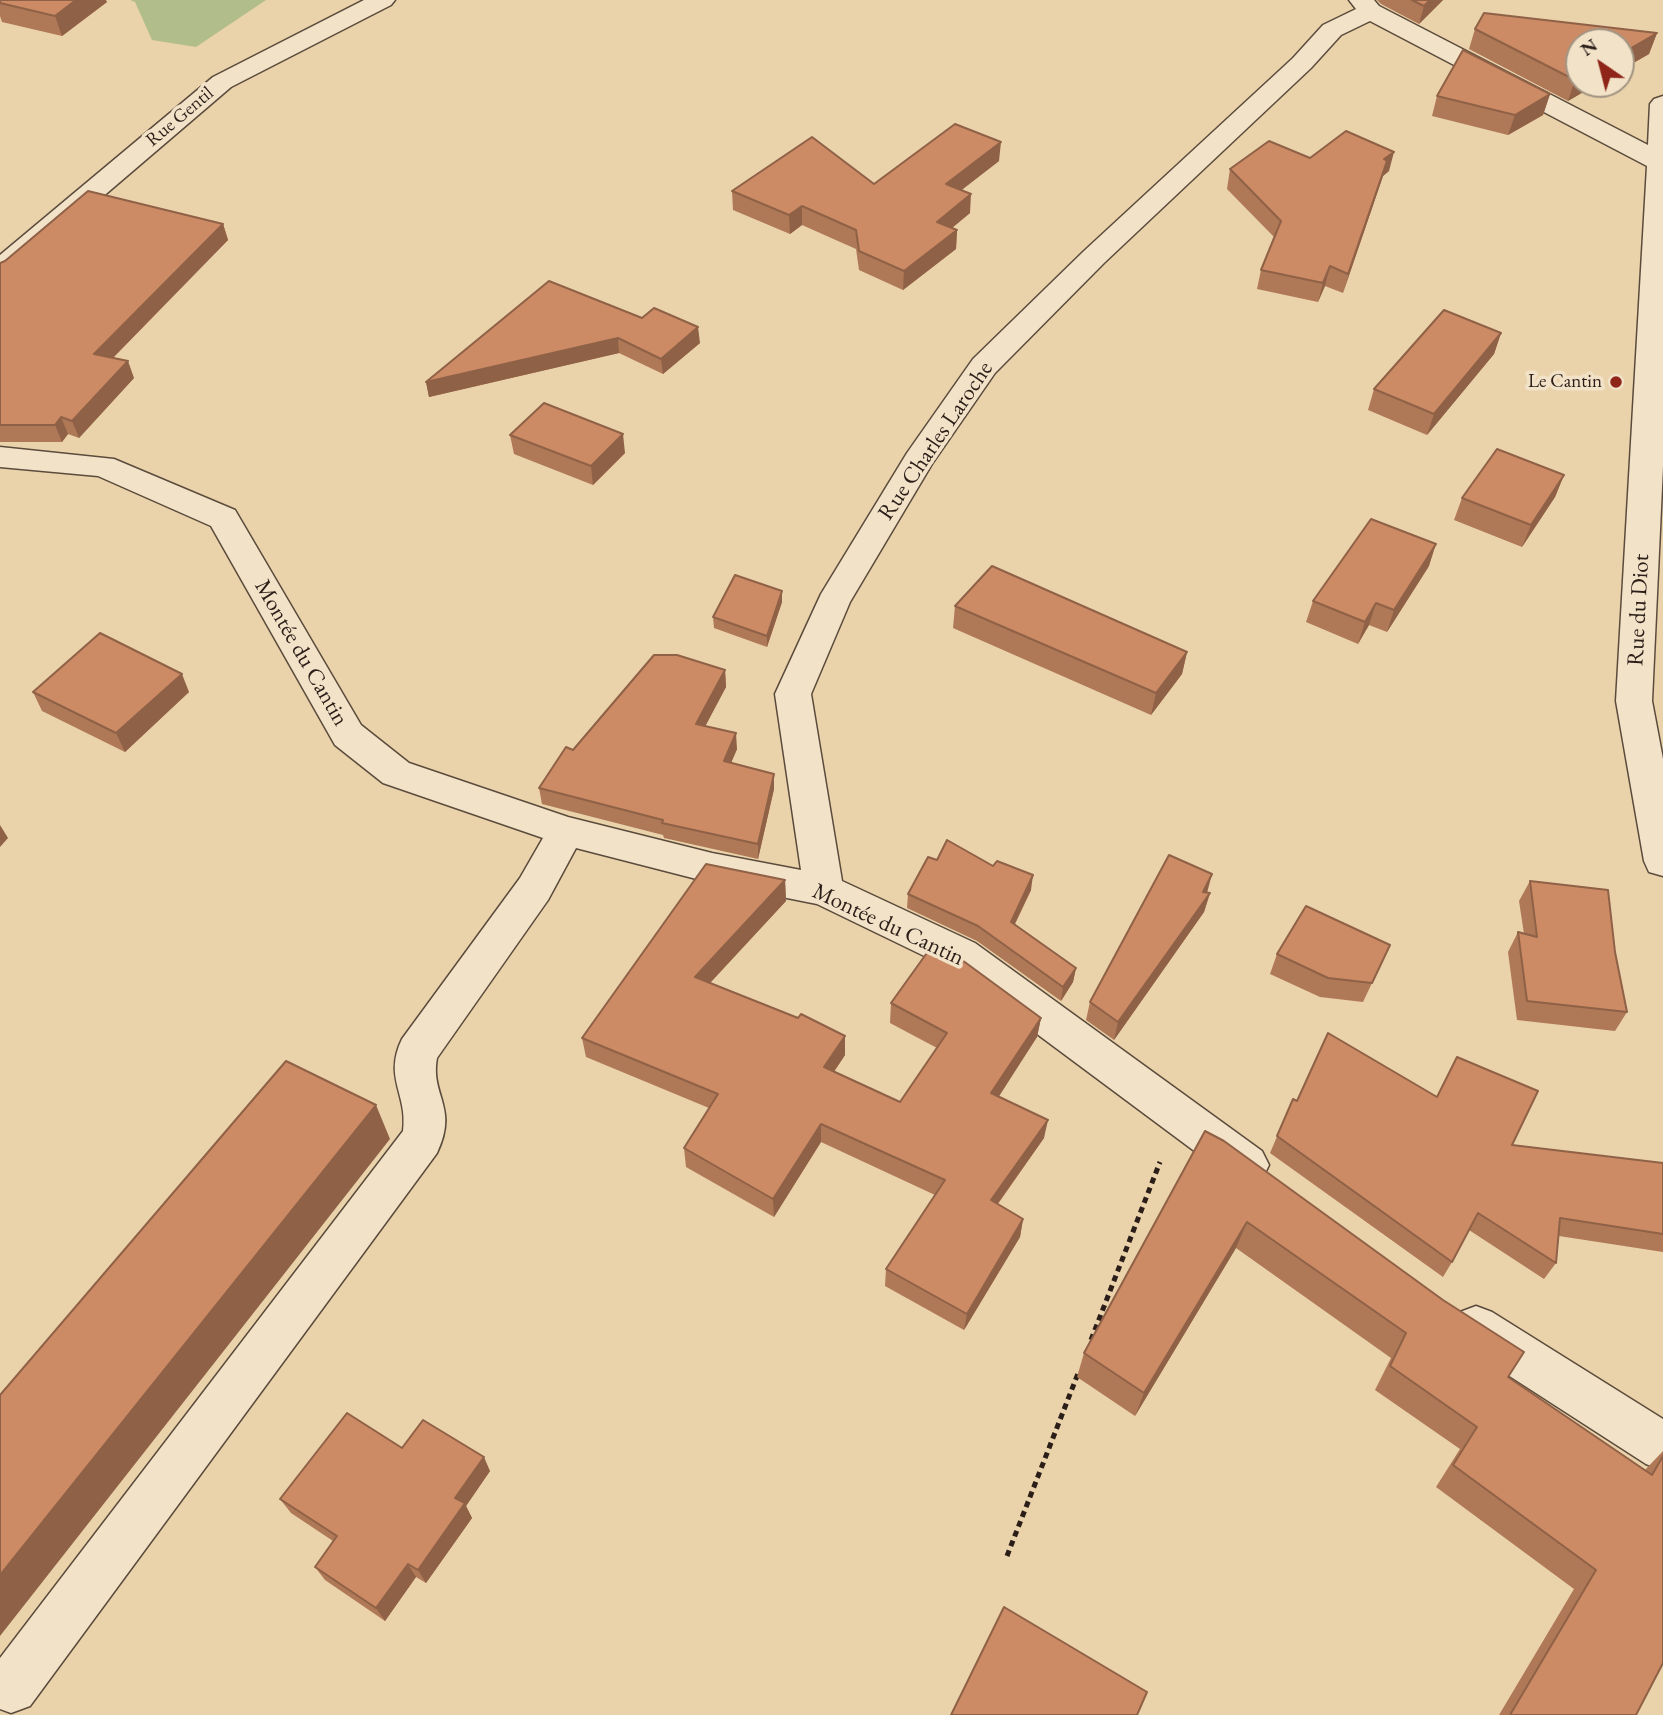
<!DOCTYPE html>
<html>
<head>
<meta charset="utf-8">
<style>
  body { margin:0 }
  #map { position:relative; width:1663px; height:1715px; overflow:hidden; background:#ead2aa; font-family:"EB Garamond",serif }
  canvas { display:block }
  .north { position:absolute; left:1565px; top:28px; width:70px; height:70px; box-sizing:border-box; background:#f1e2c8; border:2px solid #a29482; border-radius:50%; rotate:325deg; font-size:19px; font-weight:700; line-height:28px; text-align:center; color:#2b1e18 }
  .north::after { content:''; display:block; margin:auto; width:24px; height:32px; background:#8f2418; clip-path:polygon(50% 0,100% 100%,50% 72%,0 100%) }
</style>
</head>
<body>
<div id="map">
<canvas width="1663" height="1715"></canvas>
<div class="north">N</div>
</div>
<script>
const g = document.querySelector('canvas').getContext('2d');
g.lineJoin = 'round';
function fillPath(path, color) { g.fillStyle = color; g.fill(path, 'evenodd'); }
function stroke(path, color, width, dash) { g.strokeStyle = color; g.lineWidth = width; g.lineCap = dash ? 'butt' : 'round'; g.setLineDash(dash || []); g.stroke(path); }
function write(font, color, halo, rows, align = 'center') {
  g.font = font + ' "EB Garamond",serif'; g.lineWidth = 7; g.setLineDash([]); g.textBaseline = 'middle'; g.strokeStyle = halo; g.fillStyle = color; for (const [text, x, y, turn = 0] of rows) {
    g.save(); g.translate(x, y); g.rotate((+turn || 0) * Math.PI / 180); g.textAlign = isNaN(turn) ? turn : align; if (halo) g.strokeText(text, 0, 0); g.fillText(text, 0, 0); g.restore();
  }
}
fillPath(new Path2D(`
  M130,0h136l-70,47 -44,-7 -17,-38z`), '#b2bd8c');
const minor = new Path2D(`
  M364,0h31l-4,5 -160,82 -221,189 -10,3v-24l213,-178z
  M1349,0h25l5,6 269,139 2,-41 4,-5 9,-3v370l-11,235 11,58v117l-14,-4 -5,-11 -28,-160 31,-535 -277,-145 -29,14 -30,33 -207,195 -109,110 -63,91 -82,138 -39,92 31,187 133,62 287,208 7,14 -7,14 -15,6 -15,-6 -285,-212 -130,-63 -105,-21 -136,-35 -28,52 -111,158c-7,38 22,49 0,95l-407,553 -19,7 -11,-4v-51l403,-527c5,-37 -20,-53 -1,-92l118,-161 23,-40 -160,-55 -48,-38 -124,-219 -113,-50 -98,-9v-20l114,12 121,51 126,215 48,38 159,54 144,36 89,17 -26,-176 46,-100 86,-141 66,-94 111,-108 209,-193 30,-33 33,-16z
  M1476,1306l16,6 171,107v52l-17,-7 -186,-120 -7,-16 7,-16z`);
stroke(minor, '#5b4b3c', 3);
stroke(new Path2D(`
  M1091,1340l69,-178
  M1007,1556l72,-185`), '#2b1e18', 5, [6, 4.5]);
fillPath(minor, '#f1e2c8');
fillPath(new Path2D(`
  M0,0l107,2 -45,34 -60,-14 -2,-6z
  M1377,0h66l-24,24 -38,-20z
  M1484,13l173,20 -8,21 -28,16v-28h-42v42h18l-29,17 -99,-52 6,-20z
  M1550,94l-7,21 -35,20 -76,-19 5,-20z
  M1310,158l79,13 -6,5 -40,117 -18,-7 -7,16 -61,-13 4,-19 13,-33 -47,-48 3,-20z
  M999,161l-38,29 9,23 -18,15 5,2 -1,19 -53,41 -44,-20 -3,-21 -54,-24 -12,9 -57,-24 -1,-19 142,-7z
  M223,224l5,16 -115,118 21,20 -55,60 -11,-4 -6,8h-62v-179z
  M549,281l151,62 -37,31 -44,-21 -190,44 -3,-15z
  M1501,333l-7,21 -67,81 -59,-25 6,-21z
  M510,435l115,18 -32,32 -79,-31z
  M1564,475l-9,22 -33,50 -68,-27 8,-22z
  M1429,566l-42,66 -18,-7 -11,19 -52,-22 7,-21z
  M782,591v11l-15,45 -53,-19 -1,-11z
  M955,606l232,46 -5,22 -31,41 -198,-87z
  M725,670l1,17 -21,39 32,23 -6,14 43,26 -16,70 -94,-21 -1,-3 -121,-31 -3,-16 34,-38z
  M33,692h156l-64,60 -83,-41z
  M937,860l94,30 -16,34 61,44 -3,14 -12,19 -84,-60 -70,-33 1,-14z
  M785,880l1,21 -76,82 135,53v19l-11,17 66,30 37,-54 -47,-25 1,-20 150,15 -4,19 -39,59 46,42 -46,66 25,15 -3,18 -56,93 -79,-44 1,-17 49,-74 -114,-53 -47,75 -88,-50 -2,-19 25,-40 -123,-51 -4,-19z
  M1530,881l85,71 12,60 -12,19 -98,-11 -9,-68 10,-20 6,2 -5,-33z
  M1207,893h3l-6,19 -90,128 -28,-20 4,-18z
  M1390,945l-27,57 -43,-5 -50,-23 7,-20z
  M1293,1099l4,2 215,44 151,18v89l-104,-16 -3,27 -12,16 -75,-49 -17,32 -9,15 -173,-124z
  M1205,1131l303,246 137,93 18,-19v212l-27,52h-137l75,-126 -138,-102 24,-38 -85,-59 16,-32 -155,-110 -101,168 -58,-39 7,-24z
  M402,1448l88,23 -24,35 6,12 -46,65 -10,-6 -31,44 -60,-41 -10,-13 18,-26 -42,-28 -11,-14z`), '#af7857');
fillPath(new Path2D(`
  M76,0h30l1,2 -45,34 -7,-20z
  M1430,0h13l-24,24 5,-18z
  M1657,33l-8,21 -28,16v-16z
  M1579,78v6h18l-29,17 7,-21z
  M1550,94l-7,21 -35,20 7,-20z
  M1001,142l-2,19 -54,42 1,-19z
  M1394,152l-5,19 -6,5 -40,117 41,-134z
  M971,194l-1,19 -34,28 1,-19z
  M802,206v19l-12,9 -1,-19z
  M223,224l5,16 -128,131 -6,-17z
  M957,230l-1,19 -53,41 1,-19z
  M1330,266l-5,20 -7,16 5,-19z
  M698,327l2,16 -37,31 -2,-15z
  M1501,333l-7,21 -67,81 7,-21z
  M618,338l1,15 -190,44 -3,-15z
  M128,361l6,17 -55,60 -7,-17z
  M61,417l7,17 -6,8 -7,-17z
  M623,434l2,19 -32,32 -2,-19z
  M1564,475l-9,22 -33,50 9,-22z
  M1436,544l-7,22 -42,66 7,-22z
  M782,591v11l-15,45v-11z
  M1376,603l-7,22 -11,19 7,-22z
  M1187,652l-5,22 -31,41 5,-22z
  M725,670l1,17 -28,53 -2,-16z
  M182,674l7,18 -64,60 -9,-19z
  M736,733l1,16 -12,28 -1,-16z
  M774,774v15l-16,70v-15z
  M0,825l8,13 -8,9z
  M1212,874l-5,19h3l-6,19 -90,128 4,-18 85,-130z
  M1033,875l-2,15 -22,46 2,-14z
  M785,880l1,21 -89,96 -2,-20z
  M1076,968l-3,14 -12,19 2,-14z
  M1041,1018l-4,19 -48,75 2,-19z
  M845,1036v19l-21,31v-19z
  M376,1105l14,34 -390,497v-61z
  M1048,1120l-4,18 -56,79 3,-17z
  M821,1124v18l-47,75 -1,-18z
  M1023,1219l-3,18 -56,93 3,-16z
  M1247,1222l-11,26 -101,168 9,-23z
  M484,1457l6,14 -24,35 6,12 -46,65 -8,-13 37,-72z
  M408,1564l8,13 -31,44 -9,-13z`), '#8f6147');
const building = new Path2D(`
  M0,0h76l-21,16 -55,-13z
  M1412,0h18l-6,6z
  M1484,13l173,20 -36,21v-12h-42v36l-4,2 -100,-51z
  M1463,50l87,44 -35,21 -78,-19z
  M955,124l46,18 -55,42 25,10 -34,28 20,8 -53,41 -45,-20 -3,-21 -54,-24 -13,9 -57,-24 80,-54 62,47z
  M1346,131l48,21 -10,7 3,2 -39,113 -18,-8 -7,17 -62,-13 20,-49 -51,-52 39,-28 41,17z
  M88,191l135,33 -129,130 34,7 -56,60 -11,-4 -6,8h-55v-162l5,-2z
  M549,281l93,37 12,-10 44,19 -37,32 -43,-21 -192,44z
  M1444,310l57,23 -67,81 -60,-25z
  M544,403l79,31 -32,32 -81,-31z
  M1497,449l67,26 -33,50 -69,-27z
  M1371,519l65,25 -42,66 -18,-7 -11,19 -52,-21z
  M992,566l195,86 -31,41 -201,-87z
  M735,575l47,16 -15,45 -54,-19z
  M100,633l82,41 -66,59 -83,-41z
  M654,655h23l48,15 -29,54 40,9 -12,28 50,13 -16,70 -96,-21 1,-3 -124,-32 27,-41 7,3z
  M947,840l46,26 4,-5 36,14 -22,47 65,46 -13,19 -85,-61 -70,-32 20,-37 9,3z
  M1169,855l43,19 -9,18 7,1 -92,129 -28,-20z
  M706,864l79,16 -90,97 103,41 3,-4 44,22 -21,31 76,35 47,-69 -56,-30 43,-60 13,6 94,69 -50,75 57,27 -57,80 32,19 -56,95 -81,-45 59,-89 -124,-56 -48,75 -89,-51 34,-54 -136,-56z
  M1530,881l78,9 7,62 12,60 -100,-11 -9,-69 19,5z
  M1306,906l84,39 -18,38 -44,-5 -51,-24z
  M1328,1033l109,64 20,-40 81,34 -26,54 151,18v71l-103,-16 -4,45 -78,-50 -26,49 -175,-126 16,-37 4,2z
  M286,1061l90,44 -376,470v-180z
  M1205,1131l19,10 219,159 81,52 -16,25 144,98 11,-19v207l-27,52h-126l86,-145 -143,-105 24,-38 -87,-61 16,-33 -159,-111 -103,171 -60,-40z
  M347,1413l55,35 21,-28 61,37 -29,41 10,5 -47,67 -10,-6 -32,44 -61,-41 22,-31 -57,-37z
  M1004,1607l143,85 -10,23h-186z`);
fillPath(building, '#cc8b65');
stroke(building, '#8f6147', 2);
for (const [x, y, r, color] of [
  [1616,382,7,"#8f2418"]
]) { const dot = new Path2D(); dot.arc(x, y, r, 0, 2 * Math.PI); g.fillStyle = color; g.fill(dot); stroke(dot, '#f1e2c8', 2.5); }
write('19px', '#2b1e18', '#f1e2c8', [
  ["Rue Gentil",180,117,-40]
]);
write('19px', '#2b1e18', '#f1e2c8', [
  ["Le Cantin",1602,382]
], 'right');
write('23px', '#2b1e18', '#f1e2c8', [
  ["Rue Charles Laroche",936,441,-56],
  ["Rue du Diot",1639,610,-87],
  ["Montée du Cantin",301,653,60],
  ["Montée du Cantin",888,925,25]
]);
</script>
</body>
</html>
